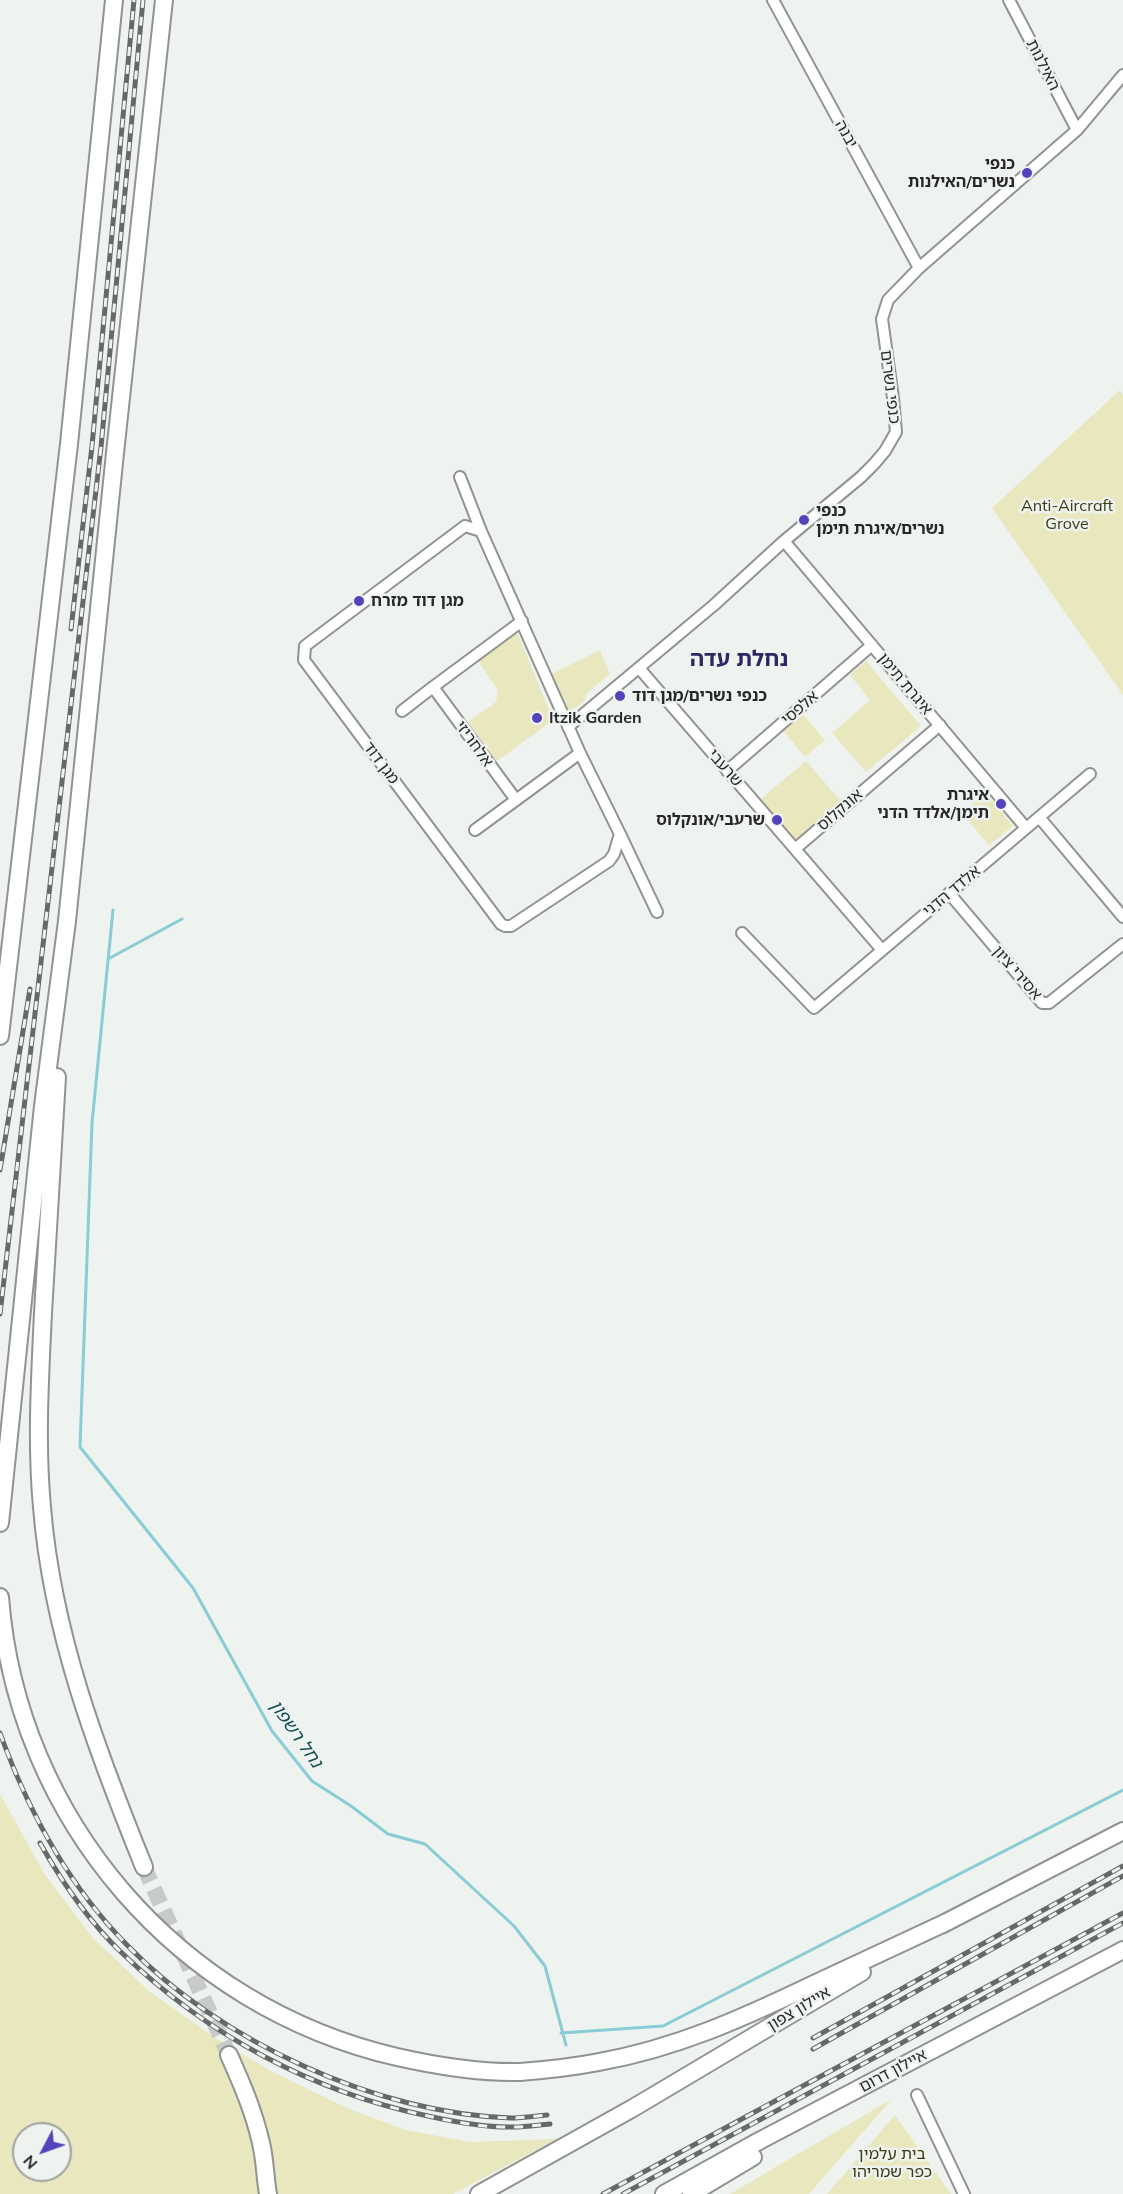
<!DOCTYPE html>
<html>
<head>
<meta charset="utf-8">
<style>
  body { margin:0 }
  #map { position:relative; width:1123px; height:2194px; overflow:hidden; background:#eff3f0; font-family:Mulish,sans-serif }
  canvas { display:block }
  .north { position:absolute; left:12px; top:2122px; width:60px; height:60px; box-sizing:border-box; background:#eff3f0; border:2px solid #9fa2a0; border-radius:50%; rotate:229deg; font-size:16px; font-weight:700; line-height:24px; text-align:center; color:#272827 }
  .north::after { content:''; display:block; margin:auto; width:21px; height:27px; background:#5245bc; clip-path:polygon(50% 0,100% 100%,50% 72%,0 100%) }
</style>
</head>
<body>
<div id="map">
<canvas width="1123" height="2194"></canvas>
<div class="north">N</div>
</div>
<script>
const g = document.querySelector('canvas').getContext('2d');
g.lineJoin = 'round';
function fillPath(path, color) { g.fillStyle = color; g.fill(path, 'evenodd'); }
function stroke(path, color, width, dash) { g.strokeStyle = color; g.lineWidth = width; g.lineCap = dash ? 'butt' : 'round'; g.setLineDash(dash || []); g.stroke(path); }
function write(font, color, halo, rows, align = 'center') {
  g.font = font + ' Mulish,"Noto Sans Hebrew",sans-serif'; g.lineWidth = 5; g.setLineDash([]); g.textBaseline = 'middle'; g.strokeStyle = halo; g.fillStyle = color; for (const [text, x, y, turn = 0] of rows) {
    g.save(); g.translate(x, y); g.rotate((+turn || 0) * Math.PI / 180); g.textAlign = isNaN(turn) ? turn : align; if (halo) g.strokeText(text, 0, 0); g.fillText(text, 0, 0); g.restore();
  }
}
fillPath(new Path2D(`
  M1120,390l3,5v300l-131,-187z
  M516,629l37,91 -57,42 -28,-40 28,-20 2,-12 -22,-32z
  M600,650l10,24 -24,20 -1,7 -16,11 -18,-38z
  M866,661l55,65 -55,46 -34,-39 38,-33 -20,-25z
  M801,712l24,28 -20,17 -24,-29z
  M806,761l35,40 -50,43 -35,-41z
  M986,793l27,33 -24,19 -27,-32z
  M0,1794l45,81 48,63 56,53 65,46 57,34 78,38 57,21 64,12 87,-3 -104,55h-453zM24,2134h36v36h-36z
  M892,2099l-83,95h-79l10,-6z
  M895,2115l56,79h-124z`), '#e9e7be');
stroke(new Path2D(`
  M113,910l-21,213 -12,324 113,141 79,143 40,50 39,25 37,28 37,10 89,82 31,40 21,79
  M108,959l74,-40
  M561,2033l102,-7 460,-236`), '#89ccd5', 3);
stroke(new Path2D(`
  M144,1867l85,188`), '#c7cac8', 16, [16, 8]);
const minor = new Path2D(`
  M773,0l146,268
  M1009,0l68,130
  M460,477l21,54
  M465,526l16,5 99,222 40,81 -6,20 -5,7 -98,65h-6l-4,-2 -197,-264 1,-14z
  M784,541l242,287
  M522,621l-89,66 83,113 64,-47
  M639,668l243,282
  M402,711l31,-24
  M568,727l146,-122 70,-64 77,-64 13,-13 11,-13 11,-19 -3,-34 -11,-79 6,-19 31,-32 158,-138 46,-55
  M727,771l145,-126
  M1039,817l84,100
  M475,830l41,-30
  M620,834l37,78
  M795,849l145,-124
  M949,893l93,110h7l74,-59
  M742,933l72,75 276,-234
  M917,2095l47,99`);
const highway = new Path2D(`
  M0,1036l69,-592 45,-444
  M57,1077c-5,79 -9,157 -14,236 -3,64 -7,130 -1,194 10,126 55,244 102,360
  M0,1523l43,-417 24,-185 48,-468 49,-453
  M0,1597c17,223 179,410 397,460 40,9 81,16 123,15 26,-2 53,-5 79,-10 78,-14 144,-44 215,-78 45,-21 90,-42 135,-63
  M941,1925l182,-94
  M229,2055c13,29 25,57 32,88 4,16 4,34 7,51
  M479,2194l154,-86 229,-136
  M664,2194l95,-53 364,-191
  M691,2194l62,-37`);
stroke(minor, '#909391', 14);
stroke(highway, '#909391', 20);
stroke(minor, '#fff', 10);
stroke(highway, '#fff', 16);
const rail = new Path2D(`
  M71,629l21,-183 42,-446
  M0,1170l30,-181
  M0,1314l101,-867 42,-447
  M0,1733c28,78 68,152 127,212 93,96 250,169 384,173 12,0 24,-2 36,-3
  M40,1843c22,39 49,79 82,110 85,82 191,139 306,163 27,6 57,12 86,11 12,0 24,-2 36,-3
  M813,2038l310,-172
  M813,2049l310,-173
  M603,2194l520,-281
  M623,2194l500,-271`);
stroke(rail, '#676968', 5);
stroke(rail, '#eff3f0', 3, [9]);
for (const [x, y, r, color] of [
  [1027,173,6,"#5245bc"],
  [804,520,6,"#5245bc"],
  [359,601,6,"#5245bc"],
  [620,696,6,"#5245bc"],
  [537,718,6,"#5245bc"],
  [1001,804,6,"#5245bc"],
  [777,820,6,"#5245bc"]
]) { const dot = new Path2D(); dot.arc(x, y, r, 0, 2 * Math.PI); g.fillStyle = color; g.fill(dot); stroke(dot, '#eff3f0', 2); }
write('16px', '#272827', '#eff3f0', [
  ["האילנות",1043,65,63],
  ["יבנה",846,134,61],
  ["כנפי נשרים",890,387,83],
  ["איגרת תימן",905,684,50],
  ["אלפסי",800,708,-41],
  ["אלחריזי",474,744,54],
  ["מגן דוד",381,763,53],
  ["שרעבי",725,768,49],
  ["אונקלוס",840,810,-41],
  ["אלדד הדני",952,891,-40],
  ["אסירי ציון",1017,973,49],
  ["איילון צפון",799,2009,-31],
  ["איילון דרום",893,2071,-28]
]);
write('bold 16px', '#272827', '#eff3f0', [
  ["כנפי",1015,164,"right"],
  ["נשרים/האילנות",1015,182,"right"],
  ["כנפי",816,511],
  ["נשרים/איגרת תימן",816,529],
  ["מגן דוד מזרח",371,601],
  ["כנפי נשרים/מגן דוד",632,696],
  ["Itzik Garden",549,718],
  ["איגרת",989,795,"right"],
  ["תימן/אלדד הדני",989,813,"right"],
  ["שרעבי/אונקלוס",765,820,"right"]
], 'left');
write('16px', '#3d3a11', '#eff3f0', [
  ["Anti-Aircraft",1067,506],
  ["Grove",1067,524],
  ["בית עלמין",892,2154],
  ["כפר שמריהו",892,2172]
]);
write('italic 18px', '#0f4b52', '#eff3f0', [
  ["נחל רשפון",296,1734,55]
]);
write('bold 22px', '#2c2863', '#eff3f0', [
  ["נחלת עדה",739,659]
]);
</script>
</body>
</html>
